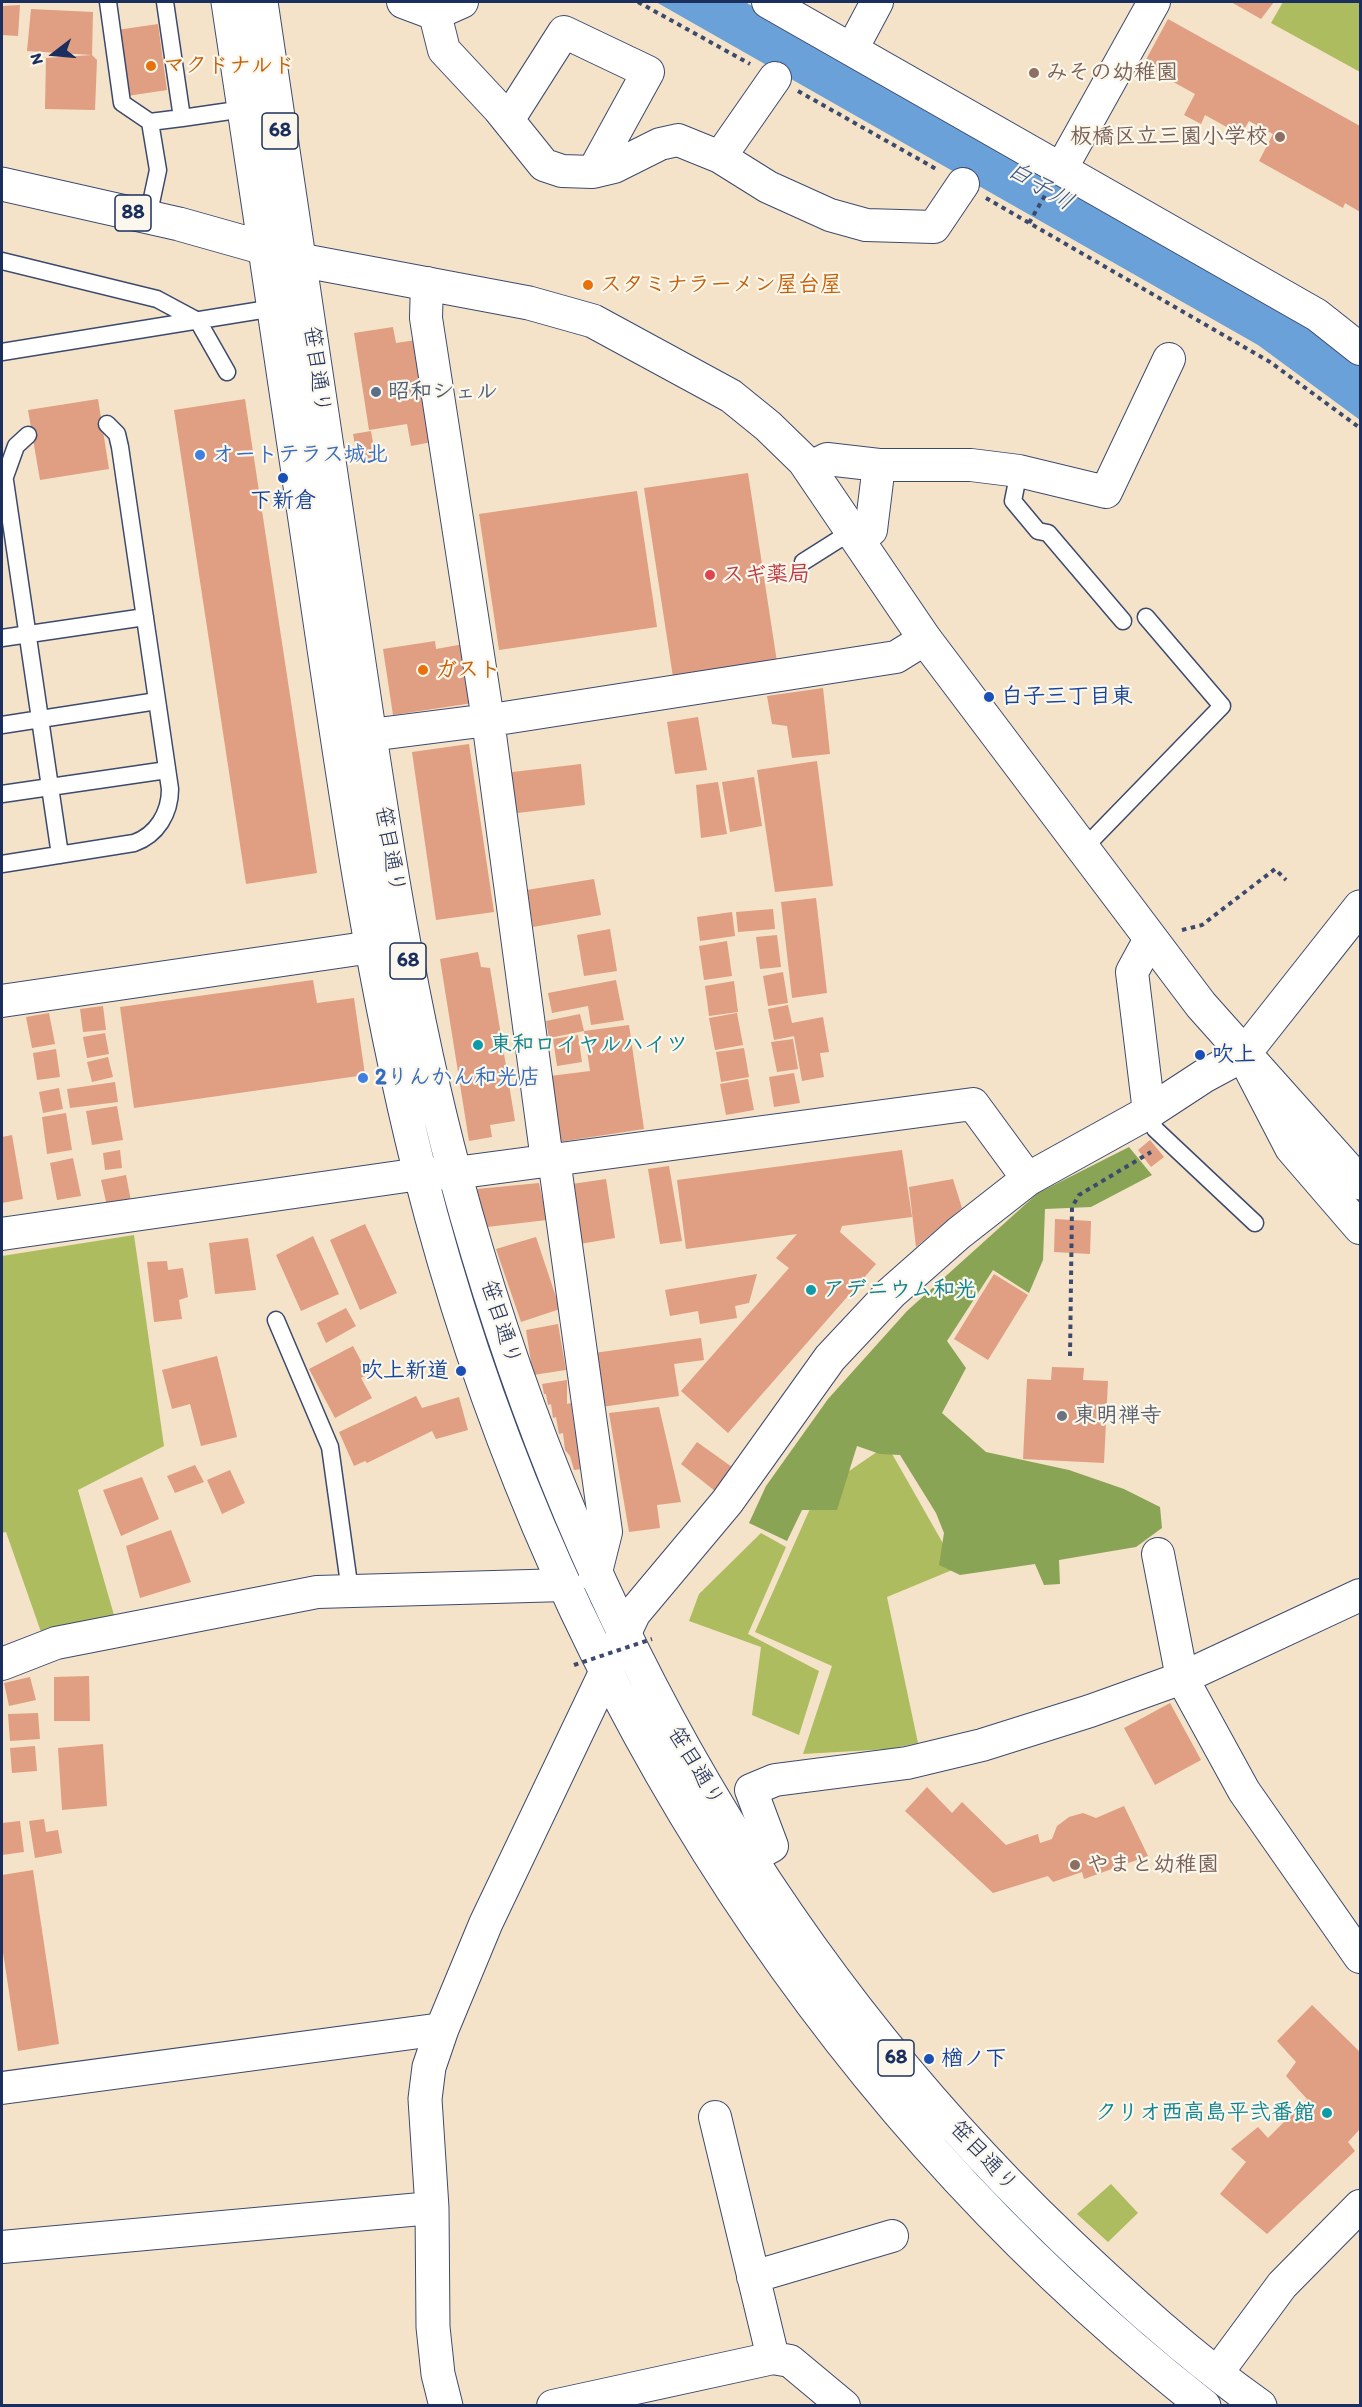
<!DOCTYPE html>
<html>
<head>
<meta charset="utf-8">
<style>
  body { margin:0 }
  #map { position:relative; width:1362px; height:2407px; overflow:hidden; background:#f4e3c8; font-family:Itim,sans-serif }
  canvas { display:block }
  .frame { position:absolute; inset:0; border:3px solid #1b2f5e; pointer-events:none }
  .north { position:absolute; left:24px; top:24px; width:60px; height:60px; -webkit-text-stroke:4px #fbf7ec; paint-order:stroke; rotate:254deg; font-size:16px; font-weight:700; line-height:24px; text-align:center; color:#1b2f5e }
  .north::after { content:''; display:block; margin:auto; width:21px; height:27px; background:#1b2f5e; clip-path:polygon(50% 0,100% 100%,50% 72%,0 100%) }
</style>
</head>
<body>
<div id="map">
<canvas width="1362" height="2407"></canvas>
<div class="frame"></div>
<div class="north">N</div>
</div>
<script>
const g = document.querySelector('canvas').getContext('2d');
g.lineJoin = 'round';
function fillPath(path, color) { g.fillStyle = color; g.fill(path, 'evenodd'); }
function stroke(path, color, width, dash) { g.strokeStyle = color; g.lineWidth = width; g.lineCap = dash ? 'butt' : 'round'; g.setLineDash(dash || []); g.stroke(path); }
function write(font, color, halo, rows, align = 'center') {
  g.font = font + ' Itim,"Klee One",sans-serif'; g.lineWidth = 4.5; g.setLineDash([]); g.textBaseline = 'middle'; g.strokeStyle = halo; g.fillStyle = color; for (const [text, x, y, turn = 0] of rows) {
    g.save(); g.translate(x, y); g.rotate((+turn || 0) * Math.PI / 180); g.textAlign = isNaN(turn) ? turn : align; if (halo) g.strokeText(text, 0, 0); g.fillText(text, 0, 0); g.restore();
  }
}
fillPath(new Path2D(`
  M1283,2h77v70l-89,-49z
  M134,1235l30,211 -86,44 36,125 -73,17 -35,-100 -4,1v-277z
  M887,1445l70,123 -70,29 31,146 -28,6 -87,5 29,-88 -77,-34 62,-139z
  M761,1533l25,14 -38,87 71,37 -20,64 -47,-20 9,-68 -72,-26 10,-27z
  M1111,2184l27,29 -30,29 -31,-28z`), '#adbc5f');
fillPath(new Path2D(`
  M1129,1147l23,28 -61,32 -46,2 -2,51 -14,33 -36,-23 -46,71 19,27 -24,45 44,39 83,18 55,19 36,18 2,21 -26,19 -77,13 1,24 -16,1 -9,-21 -75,11 -21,-10 5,-32 -8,-20 -36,-58 -20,-1 -23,-8 -20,64h-35l-15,31 -38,-18 17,-37 62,-87 79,-88 131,-118z`), '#8aa456');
fillPath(new Path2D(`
  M656,2h89l442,249 89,53 84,58v58l-102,-75z`), '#6ba1d9');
fillPath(new Path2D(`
  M1231,2h43l-13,17z
  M20,5l-2,31 -16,-1v-29z
  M31,9l62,3 -1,43 -65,-4z
  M1168,19l192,107v86l-15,-9 -2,5 -84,-47 14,-27 -24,-13 -8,14 -36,-20 -4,9 -17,-9 11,-21 -52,-29z
  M158,24l9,66 -40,6 -10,-66z
  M92,55l5,5 -2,50 -50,-1 1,-51z
  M393,327l3,16 20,-3 16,102 -21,4 -4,-22 -38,6 -15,-97z
  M98,399l11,70 -69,11 -12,-70z
  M245,399l72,474 -71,11 -72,-474z
  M371,431l5,29 -18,2 -5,-28z
  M748,473l29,189 -104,15 -29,-189z
  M637,491l20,136 -158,23 -20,-136z
  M435,641l1,8 28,-5 9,59 -80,12 -10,-66z
  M823,688l7,66 -38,4 -5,-32 -15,-2 -5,-28z
  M698,717l9,53 -32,4 -8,-52z
  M469,744l25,168 -58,8 -24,-168z
  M817,761l16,125 -58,6 -18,-122z
  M581,764l4,41 -76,9 -5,-41z
  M754,777l8,49 -32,6 -8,-50z
  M718,782l9,52 -26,4 -5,-53z
  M594,879l7,36 -68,12 -6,-37z
  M816,898l11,95 -35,5 -11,-96z
  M773,909l2,20 -37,3 -2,-20z
  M732,912l3,24 -35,5 -3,-24z
  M610,929l7,42 -33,5 -7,-41z
  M777,935l4,32 -21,2 -4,-32z
  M727,941l5,35 -28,4 -5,-34z
  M478,952l3,15 9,1 25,153 -25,4 2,12 -23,4 -29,-182z
  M783,972l5,31 -20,3 -5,-30z
  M313,980l4,23 37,-5 11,77 -231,33 -14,-101z
  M616,980l8,40 -33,5 -3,-19 -36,7 -4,-20z
  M734,981l4,31 -29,4 -4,-30z
  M788,1005l4,18 31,-6 6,35 -9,1 4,24 -22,4 -8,-45 -20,4 -6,-31z
  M103,1006l3,24 -23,2 -3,-23z
  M49,1013l6,31 -23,4 -6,-31z
  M737,1013l6,32 -28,5 -6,-32z
  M580,1014l4,17 -35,7 -3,-17z
  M629,1025l15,104 -85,13 -9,-66 40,-5 -6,-40z
  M105,1033l4,21 -22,4 -4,-21z
  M578,1035l4,27 -25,4 -4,-27z
  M793,1039l5,30 -21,3 -6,-30z
  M744,1048l5,29 -28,5 -5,-30z
  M56,1049l4,28 -23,3 -4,-27z
  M108,1057l5,20 -21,5 -5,-20z
  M794,1073l6,30 -26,4 -5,-30z
  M748,1079l6,31 -28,5 -6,-31z
  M115,1082l3,20 -48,6 -3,-19z
  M59,1088l4,21 -20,4 -4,-21z
  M117,1106l6,34 -31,5 -6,-34z
  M66,1113l6,37 -25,4 -5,-37z
  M12,1135l11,64 -21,4v-66z
  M1150,1140l14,17 -13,10 -13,-17z
  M120,1150l2,18 -17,2 -2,-17z
  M902,1150l10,67 -70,9 -2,6 36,32 -148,169 -47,-42 108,-123 -13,-10 21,-24 -111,15 -9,-69z
  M73,1158l8,38 -24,4 -7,-37z
  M669,1166l13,75 -22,3 -12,-75z
  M126,1175l5,26 -24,5 -6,-26z
  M606,1179l9,59 -41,7 -9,-60z
  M953,1179l9,29 -46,39 -7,-60z
  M539,1183l8,37 -60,7 -10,-38z
  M1055,1219l36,2 -1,33 -36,-2z
  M365,1224l32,69 -37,17 -30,-70z
  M313,1236l26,58 -38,17 -25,-56z
  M536,1237l24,72 -39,13 -25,-73z
  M248,1238l8,52 -41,4 -6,-51z
  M167,1261l1,9 15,-2 5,29 -9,3 3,19 -28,3 -7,-60z
  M757,1274l-8,29 -14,3 2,12 -37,6 -2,-13 -28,5 -5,-26z
  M994,1274l34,21 -40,65 -34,-21z
  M346,1308l10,18 -30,17 -9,-20z
  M558,1324l8,46 -33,5 -7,-45z
  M701,1338l3,22 -30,4 5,32 -85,12 -7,-54z
  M353,1346l15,28 -7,4 11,20 -37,20 -26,-49z
  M217,1356l20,81 -36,9 -11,-42 -18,5 -10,-39z
  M1052,1367l32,1 -1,12 25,1 -4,82 -81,-4 4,-80 24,1z
  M567,1380v24l4,-1 4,29 3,-1 5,38 -9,1 -4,-14 -5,-6 -2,-17 -4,1 -3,-17 -3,1 -2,-14 -3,1 -2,-11h-2l-2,-10z
  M416,1396l6,12 37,-11 9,33 -32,9 -4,-8 -65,32 -2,-2 -11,5 -15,-34z
  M659,1407l22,95 -24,3 3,23 -31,4 -20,-119z
  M697,1442l35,25 -17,24 -34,-27z
  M195,1465l9,17 -29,11 -8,-17z
  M230,1470l15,33 -23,11 -15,-34z
  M142,1477l17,42 -38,17 -18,-46z
  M171,1530l20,52 -51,16 -14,-52z
  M89,1676l1,45h-36v-44z
  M30,1677l6,23 -27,6 -5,-23z
  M1170,1703l31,57 -46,25 -31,-57z
  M38,1713l2,26 -30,2 -2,-27z
  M103,1744l4,62 -45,4 -4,-62z
  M35,1746l2,25 -25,2 -2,-25z
  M927,1787l25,26 10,-11 44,43 32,-11 2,9 12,-4 5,-13 12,-9 14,-4 13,5 28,-12 24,50 -64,23 -2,-7 -29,10 -5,-6 -55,17 -88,-82z
  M44,1819l2,13 12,-2 4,23 -27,5 -6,-37z
  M20,1821l4,31 -22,3v-32z
  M33,1870l26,174 -41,7 -16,-105v-71z
  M1312,2005l48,47v77l-12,13 7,9 -88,83 -47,-40 26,-32 -15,-13 27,-22 10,11 39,-39 -21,-23 10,-14 -19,-21z`), '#e09e82');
const lane = new Path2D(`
  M108,2l14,101 28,19 32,-4
  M165,2l17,116 62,-9
  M148,217l10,-47 -8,-48
  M2,261l155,38 41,22 29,51
  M2,352l272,-44
  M1019,471l-6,30 25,30 10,2 75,88
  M5,481l55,374
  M2,485l14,-39 12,-11
  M803,562l49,-31
  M2,638l143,-21
  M2,725l155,-24
  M2,794l165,-24
  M1083,849l139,-143 -76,-89
  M2,864l132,-21c23,-8 36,-30 36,-54l-50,-342 -3,-13 -10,-10
  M1149,1112l6,17 100,94
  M276,1320l54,127 20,144`);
const street = new Path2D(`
  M403,2l32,12 9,36 55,59 45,56 18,6 31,1 21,-5 46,-23 18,-4 42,17 48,30 62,28 36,10 68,2 29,-43
  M768,2l549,313 43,34
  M435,14l27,-12
  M852,49l25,-47
  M508,120l56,-88 84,40 -55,100
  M720,157l55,-79
  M1061,169l93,-167
  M427,283l-1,35 62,402 59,440
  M809,468l18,-9 52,6h92l48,6 87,21 63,-133
  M859,540l12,-10 8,-65
  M370,735l134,-17 392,-61 29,-18
  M2,1001l370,-54
  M1250,1069l41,79 69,80
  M1149,1112l-17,-140 18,-33
  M554,1159l52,373 -11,44
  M2,1234l418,-60 35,-1 518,-69 55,75
  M1158,1554l24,124 62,113 116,166
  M2,1664l54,-21 261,-51 248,-7
  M750,1858l22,-12 -21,-56 24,-10 132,-17 75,-18 108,-34 92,-33 178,-83
  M2,2088l440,-59
  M715,2117l58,241
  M2,2247l430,-39
  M753,2277l139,-41
  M1217,2373l65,-88 78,-79
  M553,2406l220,-48 17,3 54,45`);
const secondary = new Path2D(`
  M300,260l229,43 64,18 138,75 37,30 36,35 121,178 276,366 159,178
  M446,2406l-8,-32 -5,-47 -1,-119 -7,-109 4,-32 13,-38 44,-106 148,-310 93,-111 103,-144 61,-65 68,-60 69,-54 121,-67 55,-36 39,-21 117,-148`);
const primary = new Path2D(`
  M228,2c27,186 57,372 83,558 30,204 58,409 108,609 123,487 388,924 785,1237
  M261,2c31,204 61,409 91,614 28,187 54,376 103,558 111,412 300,769 609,1065 62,59 126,117 196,167
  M2,184l177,40 103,29`);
stroke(lane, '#3c4a6e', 19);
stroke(street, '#3c4a6e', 34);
stroke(secondary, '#3c4a6e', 35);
stroke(primary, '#3c4a6e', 35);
stroke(new Path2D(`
  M638,2l112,62
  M798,91l140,79
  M986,198l284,164 90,66
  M1029,223l18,-31
  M1182,930l20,-5 73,-56 11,11
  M1070,1356l2,-149 7,-12 72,-43`), '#3c4a6e', 4, [4.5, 4.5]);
stroke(lane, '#fff', 16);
stroke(street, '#fff', 32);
stroke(secondary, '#fff', 33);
stroke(primary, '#fff', 33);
stroke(new Path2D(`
  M574,1665l78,-26`), '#3c4a6e', 4, [4.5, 4.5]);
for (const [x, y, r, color] of [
  [151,66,6,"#e8710a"],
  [1034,73,6,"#8d6e63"],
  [1280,137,6,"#8d6e63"],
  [588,285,6,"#e8710a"],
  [376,392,6,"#5c6f8a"],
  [200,455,6,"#3f7fe0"],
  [283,478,6,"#1a4fb4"],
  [710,575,6,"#e0444e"],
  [423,670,6,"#e8710a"],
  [989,697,6,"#1a4fb4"],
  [478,1045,6,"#0f9aa8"],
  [1200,1055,6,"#1a4fb4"],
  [363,1078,6,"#3f7fe0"],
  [811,1290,6,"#0f9aa8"],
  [461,1371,6,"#1a4fb4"],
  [1062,1416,6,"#6b7280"],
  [1075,1865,6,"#8d6e63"],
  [929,2059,6,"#1a4fb4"],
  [1327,2113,6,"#0f9aa8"]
]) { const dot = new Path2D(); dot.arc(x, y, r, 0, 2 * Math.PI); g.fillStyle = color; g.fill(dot); stroke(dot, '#fbf7ec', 2); }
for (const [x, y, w] of [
  [280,131,36],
  [133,213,36],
  [408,961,36],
  [896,2058,36]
]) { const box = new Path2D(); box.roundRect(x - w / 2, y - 18, w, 36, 4.5); g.fillStyle = '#fbf7ec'; g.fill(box); stroke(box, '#1b2f5e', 1.5); }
write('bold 21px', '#1b2f5e', null, [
  ["68",280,131],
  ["88",133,213],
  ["68",408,961],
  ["68",896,2058]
]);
write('bold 22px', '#c56008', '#fbf7ec', [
  ["マクドナルド",163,66],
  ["スタミナラーメン屋台屋",600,285],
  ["ガスト",435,670]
], 'left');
write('bold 22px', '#785e54', '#fbf7ec', [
  ["みその幼稚園",1046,73],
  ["板橋区立三園小学校",1268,137,"right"],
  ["やまと幼稚園",1087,1865]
], 'left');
write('22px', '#1b2f5e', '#fbf7ec', [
  ["笹目通り",316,370,82],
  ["笹目通り",389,850,80],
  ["笹目通り",500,1323,72],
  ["笹目通り",695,1767,59],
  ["笹目通り",983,2157,47]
]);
write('bold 22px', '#4e5e75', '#fbf7ec', [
  ["昭和シェル",388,392]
], 'left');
write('bold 22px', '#366cbe', '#fbf7ec', [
  ["オートテラス城北",212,455],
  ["2りんかん和光店",375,1078]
], 'left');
write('bold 22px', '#164399', '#fbf7ec', [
  ["下新倉",283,501,"center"],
  ["白子三丁目東",1001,697],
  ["吹上",1212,1055],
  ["吹上新道",449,1371,"right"],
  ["楢ノ下",941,2059]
], 'left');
write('bold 22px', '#be3a42', '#fbf7ec', [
  ["スギ薬局",722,575]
], 'left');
write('bold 22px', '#0d838f', '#fbf7ec', [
  ["東和ロイヤルハイツ",490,1045],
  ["アデニウム和光",823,1290],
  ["クリオ西高島平弐番館",1315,2113,"right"]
], 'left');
write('bold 22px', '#5b616d', '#fbf7ec', [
  ["東明禅寺",1074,1416]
], 'left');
write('italic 24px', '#375789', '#fbf7ec', [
  ["白子川",1040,187,31]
]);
</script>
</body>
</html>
